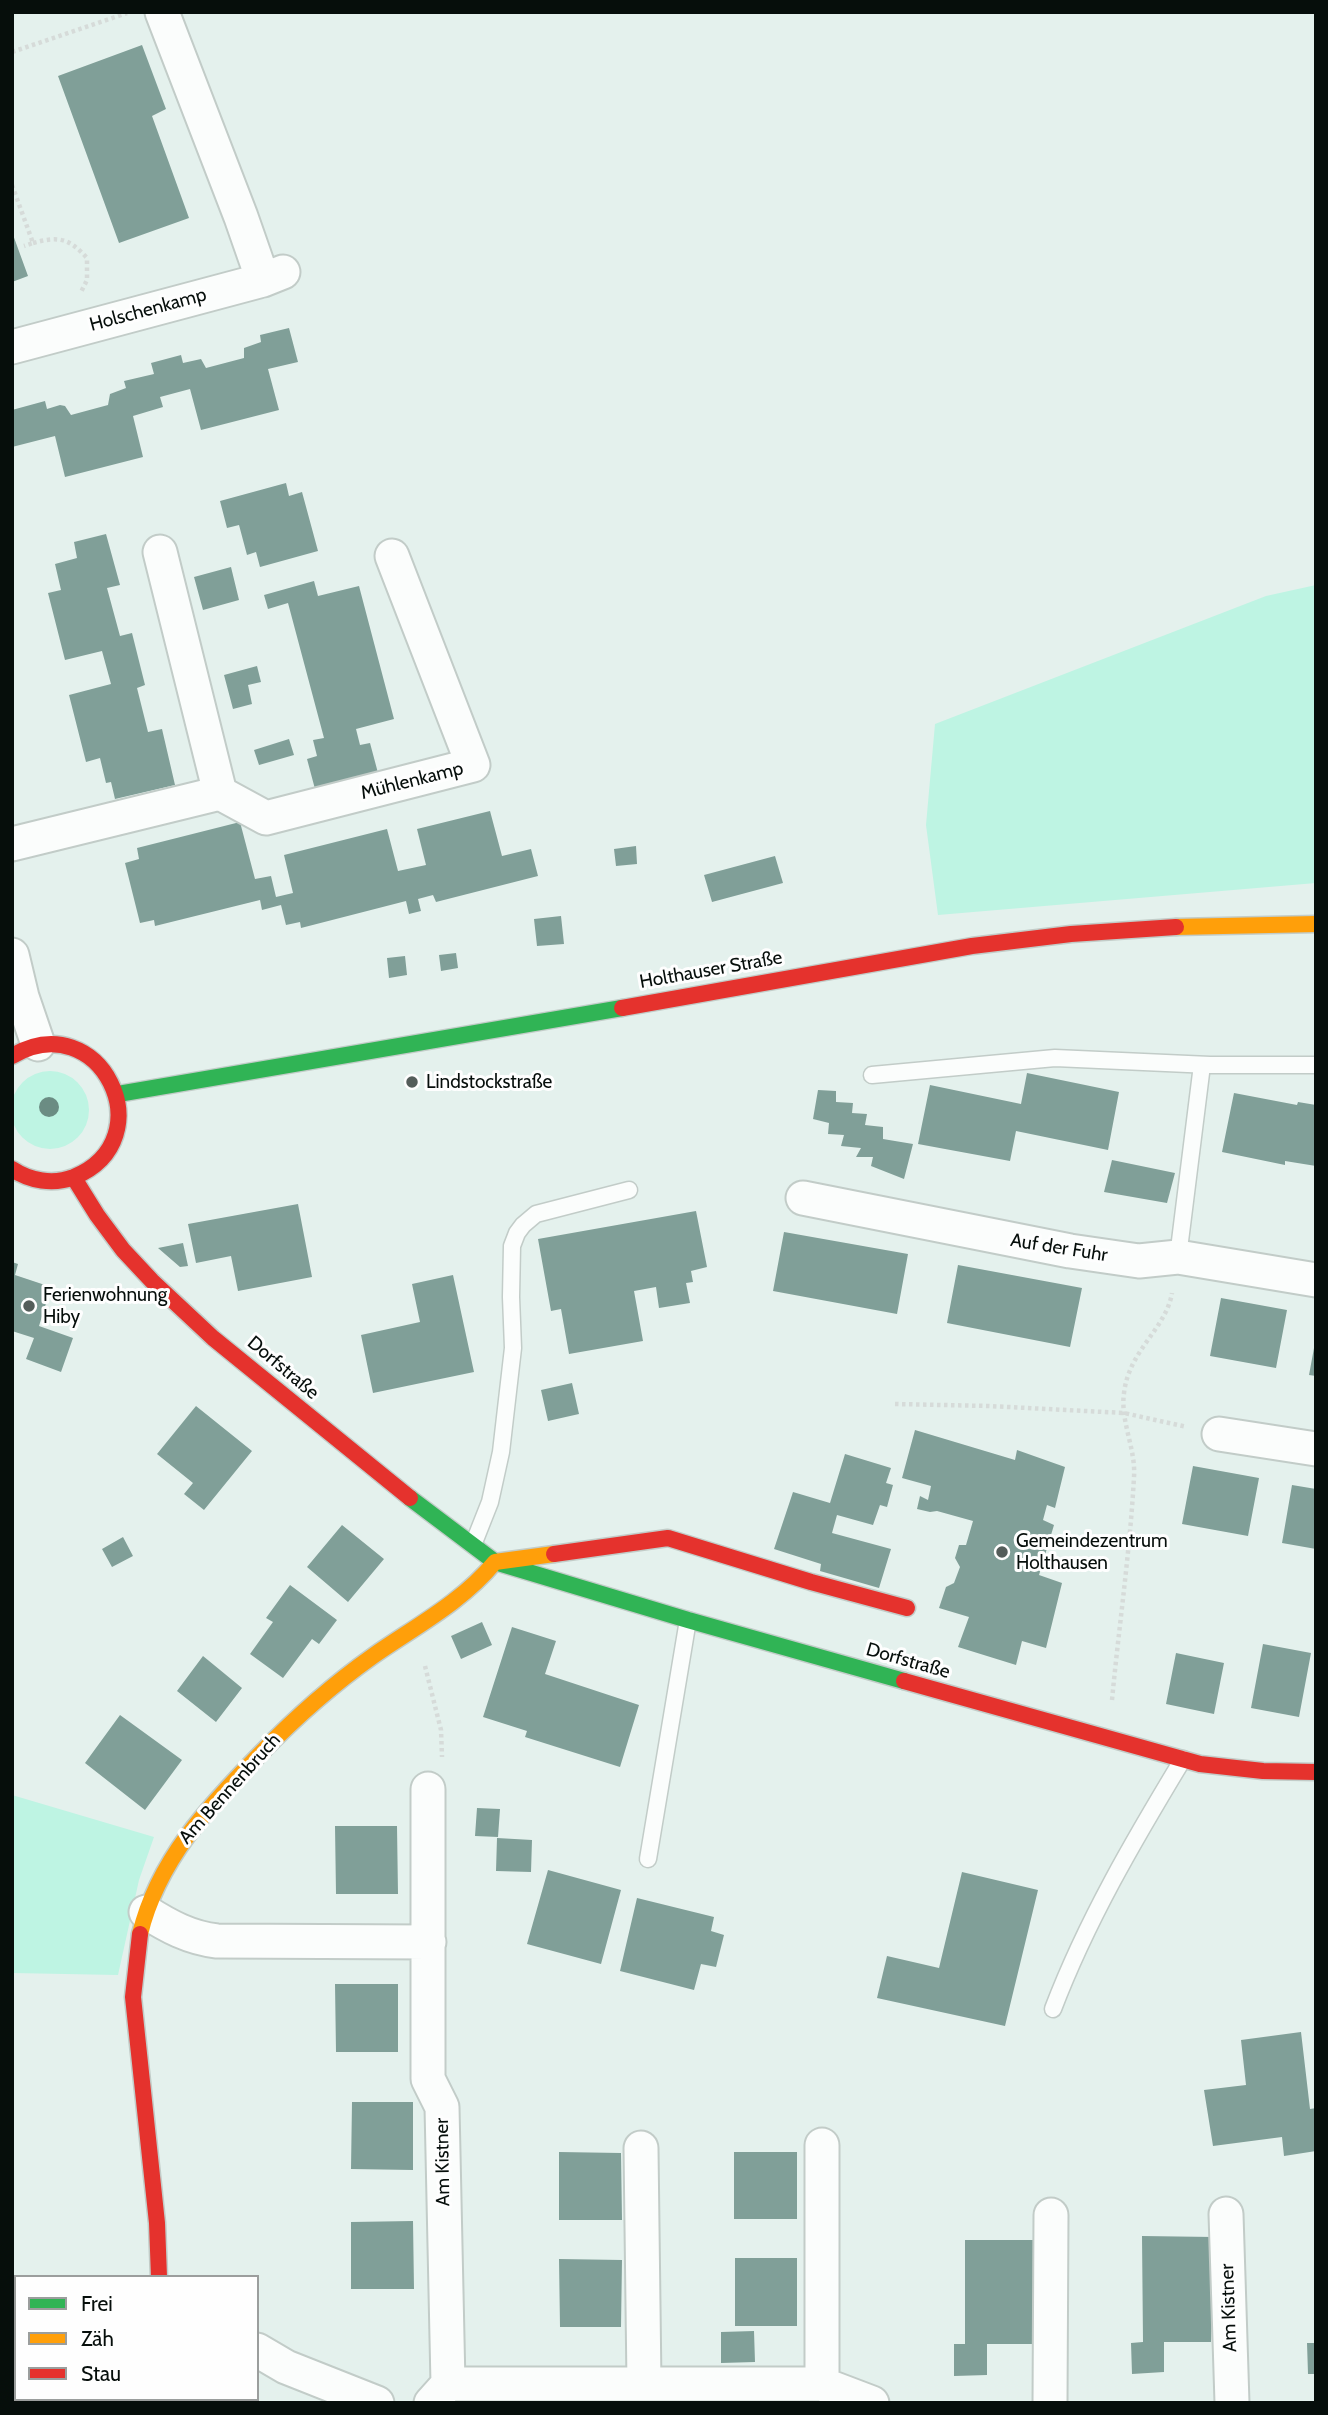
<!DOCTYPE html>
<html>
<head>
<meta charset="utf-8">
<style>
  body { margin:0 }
  #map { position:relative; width:1328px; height:2415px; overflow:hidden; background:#e4f1ed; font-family:Cabin,sans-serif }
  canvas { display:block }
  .frame { position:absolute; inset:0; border:14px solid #060e0b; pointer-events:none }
  .legend { position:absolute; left:14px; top:2275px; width:245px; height:126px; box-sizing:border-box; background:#fefefe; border:2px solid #9b9e9d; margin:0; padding:9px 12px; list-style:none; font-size:21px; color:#060e0b }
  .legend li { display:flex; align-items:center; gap:14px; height:35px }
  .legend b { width:35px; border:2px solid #9b9e9d }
</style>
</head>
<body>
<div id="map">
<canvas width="1328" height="2415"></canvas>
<div class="frame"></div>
<ul class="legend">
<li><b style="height:9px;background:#30b455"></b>Frei</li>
<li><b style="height:9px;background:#ff9f0a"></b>Zäh</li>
<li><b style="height:9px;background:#e5322d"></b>Stau</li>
</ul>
</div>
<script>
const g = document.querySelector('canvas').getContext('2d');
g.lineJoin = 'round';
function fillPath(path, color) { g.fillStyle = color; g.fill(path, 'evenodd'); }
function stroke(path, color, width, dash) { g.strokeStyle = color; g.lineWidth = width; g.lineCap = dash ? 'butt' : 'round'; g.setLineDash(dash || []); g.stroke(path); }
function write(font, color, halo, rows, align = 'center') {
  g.font = font + ' Cabin,sans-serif'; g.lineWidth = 6; g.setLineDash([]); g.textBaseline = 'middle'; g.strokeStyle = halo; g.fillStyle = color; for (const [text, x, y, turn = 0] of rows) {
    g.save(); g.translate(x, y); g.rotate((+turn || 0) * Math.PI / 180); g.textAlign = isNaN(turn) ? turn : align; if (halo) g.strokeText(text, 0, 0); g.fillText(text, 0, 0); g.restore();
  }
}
fillPath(new Path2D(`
  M1316,585v298l-378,32 -12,-90 9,-101 331,-128z
  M11 1110a39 39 0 1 1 78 0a39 39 0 1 1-78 0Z
  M12,1795l142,42 -15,43 -21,95 -106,-2z`), '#bef4e3');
fillPath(new Path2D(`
  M142,45l24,64 -14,7 37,102 -70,25 -61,-167z
  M12,232l16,44 -16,6z
  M289,328l9,34 -30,7 11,41 -78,20 -11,-41 -30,8 3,10 -30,9 10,41 -78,20 -10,-41 -43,11v-37l33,-9 2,8 13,-4 5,1 6,9 37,-10 2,-11 16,-6 -2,-7 30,-7 -3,-11 30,-8 2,8 18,-4 5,9 38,-10v-10l17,-6 -1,-7z
  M286,483l3,13 13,-4 16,59 -58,16 -4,-15 -9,3 -8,-30 -12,3 -7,-27z
  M106,534l14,51 -13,3 13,48 12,-3 13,52 -8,3 11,44 14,-3 13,56 -60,14 -4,-17 -5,1 -6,-25 -14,4 -17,-67 42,-11 -9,-33 -37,9 -17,-67 13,-3 -6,-26 22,-6 -3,-16z
  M231,567l8,33 -36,10 -9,-33z
  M314,581l4,15 41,-10 35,133 -38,10 4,16 10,-2 8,30 -63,16 -8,-30 10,-3 -4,-16 11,-2 -36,-135 -20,6 -4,-14z
  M257,666l4,16 -13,3 4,19 -19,5 -9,-34z
  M289,739l5,16 -35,10 -5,-15z
  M490,811l12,45 29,-7 7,27 -102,26 -3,-7 -15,4 3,12 -12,3 -3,-13 -105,27 -1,-6 -14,3 -5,-20 -19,5 -2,-10 -105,26 -1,-6 -14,3 -15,-60 14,-4 -2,-11 103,-26 15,57 16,-3 5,21 17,-4 -9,-38 103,-26 11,42 28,-6 -9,-36z
  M636,846l1,18 -21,2 -2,-17z
  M775,856l8,27 -71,19 -8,-27z
  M561,916l3,28 -27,2 -3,-27z
  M456,953l2,15 -17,3 -2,-16z
  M405,956l2,19 -18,3 -2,-20z
  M1027,1073l92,19 -11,58 -92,-19 -6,30 -92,-17 12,-59 91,19z
  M818,1090l18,1v11l17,1 -1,10 15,1 -2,11 18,2v12l30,5 -9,35 -33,-13 2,-9h-17l5,-9 -20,-2 3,-11 -16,-1 1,-11 -16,-4z
  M1234,1093l63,12 1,-3 18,3v61l-31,-5v4l-63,-13z
  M1112,1160l63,13 -8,30 -63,-11z
  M298,1204l14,73 -74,14 -7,-35 -35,7 -8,-39z
  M696,1211l11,56 -16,4 2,11 -7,1 4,20 -31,5 -3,-21 -22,4 9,50 -74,13 -8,-45 -10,2 -13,-72z
  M784,1232l124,22 -11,60 -124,-23z
  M183,1243l5,23 -8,1 -22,-19z
  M12,1262l6,2 -3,11 36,12 -12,39 34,12 -12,34 -35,-13 8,-21 -22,-7z
  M958,1265l124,23 -12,59 -123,-24z
  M453,1275l21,97 -101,21 -12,-58 59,-13 -8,-38z
  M1221,1298l66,12 -11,58 -66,-12z
  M1314,1348h2v28l-7,-1z
  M572,1383l7,31 -31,7 -7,-31z
  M196,1406l56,45 -48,59 -20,-16 9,-11 -36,-29z
  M915,1430l100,30 2,-10 48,17 -10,41 -8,-3 -4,15 11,5 -15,50 23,8 -16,65 -24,-7 -6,24 -58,-18 11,-30 -30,-9 7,-21 8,-4 6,-16 -5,-9 4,-13h7l7,-24 -36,-10 -7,1 -13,-3 3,-13 8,4 3,-14 -29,-8z
  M845,1454l46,14 -5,15 7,2 -6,22 -7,-2 -7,20 -36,-10 -5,18 59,16 -12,39 -59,-17 1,-7 -47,-15 19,-57 37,11z
  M1193,1466l66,12 -11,58 -66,-12z
  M1292,1485l24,4v60l-34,-6z
  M342,1525l42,34 -36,43 -41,-35z
  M123,1537l10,19 -21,11 -10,-18z
  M290,1585l47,35 -18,24 -7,-5 -29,39 -33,-24 23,-32 -7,-4z
  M482,1622l10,23 -31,14 -10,-23z
  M512,1627l44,14 -11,33 94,31 -19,62 -95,-30 2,-6 -44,-14z
  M1263,1644l48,9 -12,64 -48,-9z
  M1176,1653l48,10 -10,51 -48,-10z
  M203,1656l39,32 -26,34 -39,-31z
  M120,1715l62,45 -37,50 -60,-47z
  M477,1808l23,1 -2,28 -23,-1z
  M335,1826h62l1,68h-62z
  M497,1838l35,2 -1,32 -35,-1z
  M548,1870l73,20 -20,74 -74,-20z
  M962,1872l76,18 -33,136 -128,-28 10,-42 52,12z
  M637,1898l77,19 -3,14 13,4 -8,32 -15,-3 -7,26 -74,-19z
  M335,1984h63v68h-62z
  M1301,2032l9,77 6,-1v43l-32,5 -2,-19 -69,9 -9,-56 42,-5 -5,-45z
  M352,2102h61v68l-62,-1z
  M559,2152l62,1 1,67h-63z
  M734,2152h63v67h-63z
  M413,2221l1,68h-63v-67z
  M1142,2236l72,1 -3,105h-47v30l-32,2 -1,-31 12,-1z
  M965,2240h68l1,104h-47v31l-33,1v-32h11z
  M735,2258h62v68h-62z
  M559,2259l63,1 -1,67h-61z
  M754,2331l1,31 -34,1v-31z
  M1307,2343h9v31h-8z`), '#809f98');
const lane = new Path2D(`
  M872,1075l183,-17 155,7h106
  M1178,1257l24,-192
  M473,1545l17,-43 11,-50 12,-104 -2,-51 1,-51 5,-13 6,-8 13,-11 93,-24
  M648,1859l40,-239
  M1053,2009c34,-89 81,-169 130,-250`);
const street = new Path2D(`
  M162,12l79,205 22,63
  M12,347l251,-67 20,-8
  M160,552l60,241
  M12,844l208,-51 46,25 207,-53 -81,-209
  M12,955l10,42 16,47
  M803,1198l267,53 69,10 39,-4 138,23
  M1219,1434l97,15
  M428,1789v290l14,28 6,277
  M146,1912c22,14 44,26 71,29l212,1
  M822,2145v239
  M641,2148l3,236
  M1226,2214l6,189
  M257,2350l29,17 91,36
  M137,2403l1,-4
  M431,2403l17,-19h374l50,19
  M1050,2403l1,-188`);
const fast = new Path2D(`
  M118,1094l504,-86
  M410,1498l85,64 193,58 216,61`);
const slow = new Path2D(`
  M1176,927l140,-3
  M140,1934c18,-74 68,-127 120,-180 35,-36 72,-69 113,-98 43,-30 88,-53 122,-94l59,-8`);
const jam = new Path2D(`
  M622,1008l350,-62 99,-12 105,-7
  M12,1056c88,-52 154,83 62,121 -21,8 -44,4 -62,-8
  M74,1178l23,37 26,35 29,31 61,57 197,160
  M554,1554l114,-16 143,44 96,26
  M904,1681l296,83 63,7 53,1
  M140,1934l-7,63 24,226 2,54`);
stroke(lane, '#c2ccc8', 19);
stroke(street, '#c2ccc8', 37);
stroke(fast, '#c2ccc8', 19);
stroke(slow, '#c2ccc8', 19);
stroke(jam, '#c2ccc8', 19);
stroke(new Path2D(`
  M12,52l115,-39
  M12,185l21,58 -9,3
  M33,243c26,-7 36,-5 54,15v22l-6,12
  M895,1404l94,2 135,7 63,14
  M425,1666l16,64 1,27
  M1112,1700c7,-74 18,-149 22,-223 2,-28 -14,-56 -10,-84 5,-43 42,-64 48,-100`), '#d6dbd9', 4.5, [3.5, 3.5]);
stroke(lane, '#fbfdfc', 16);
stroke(street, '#fbfdfc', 33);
stroke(fast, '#30b455', 16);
stroke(slow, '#ff9f0a', 16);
stroke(jam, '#e5322d', 16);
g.fillStyle = '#6b8c83';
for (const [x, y] of [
  [49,1107]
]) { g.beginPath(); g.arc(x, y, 10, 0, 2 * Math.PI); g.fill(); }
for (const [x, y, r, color] of [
  [412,1082,7,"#545d5a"],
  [29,1306,7,"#545d5a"],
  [1002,1552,7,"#545d5a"]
]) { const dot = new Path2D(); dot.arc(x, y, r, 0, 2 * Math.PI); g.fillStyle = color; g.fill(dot); stroke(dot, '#fefefe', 2.5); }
write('19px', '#060e0b', '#fefefe', [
  ["Holschenkamp",148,310,-15],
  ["Mühlenkamp",412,781,-14],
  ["Holthauser Straße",711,970,-10],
  ["Auf der Fuhr",1059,1248,9],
  ["Dorfstraße",283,1368,40],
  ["Dorfstraße",908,1661,16],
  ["Am Bennenbruch",230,1789,-48],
  ["Am Kistner",443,2162,-91],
  ["Am Kistner",1229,2308,-92]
]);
write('19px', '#060e0b', '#fefefe', [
  ["Lindstockstraße",426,1082],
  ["Ferienwohnung",43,1295],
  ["Hiby",43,1317],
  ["Gemeindezentrum",1016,1541],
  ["Holthausen",1016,1563]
], 'left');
</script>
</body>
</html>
